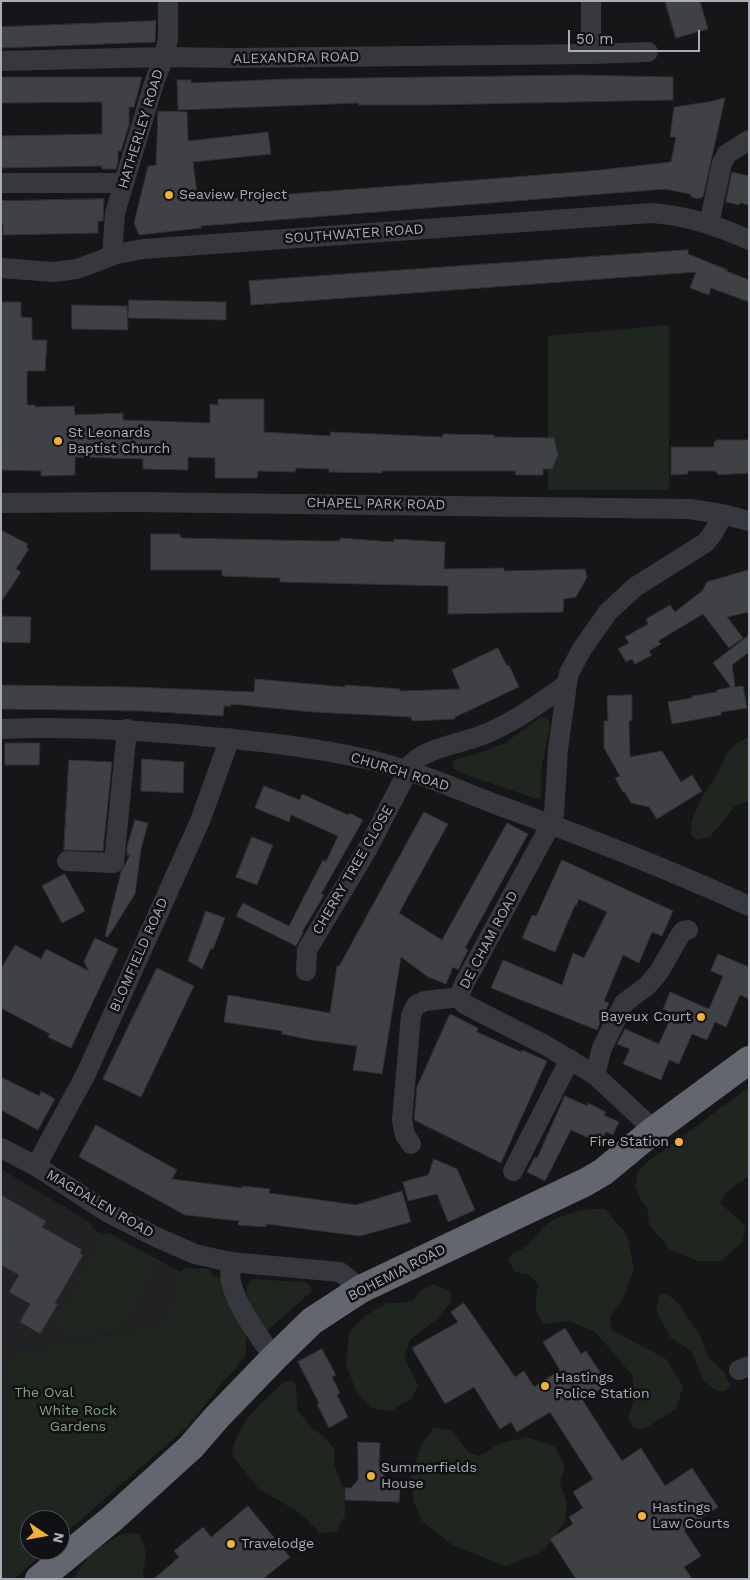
<!DOCTYPE html>
<html>
<head>
<meta charset="utf-8">
<style>
  body { margin:0 }
  #map { position:relative; width:750px; height:1580px; overflow:hidden; background:#161618; font-family:"Work Sans",sans-serif }
  canvas { display:block }
  .frame { position:absolute; inset:0; border:2px solid #a8adb8; pointer-events:none }
  .north { position:absolute; left:20px; top:1510px; width:50px; height:50px; box-sizing:border-box; background:#111113; border:1px solid #4d4f55; border-radius:50%; rotate:102deg; font-size:14px; font-weight:700; line-height:20px; text-align:center; color:#a8adb8 }
  .north::after { content:''; display:block; margin:auto; width:18px; height:22px; background:#f2b134; clip-path:polygon(50% 0,100% 100%,50% 72%,0 100%) }
  .scale { position:absolute; left:568px; top:30px; width:132px; height:22px; box-sizing:border-box; border:2px solid #a8adb8; border-top:0; padding-left:6px; font-size:15px; line-height:18px; white-space:nowrap; color:#a8adb8; -webkit-text-stroke:4px #111113; paint-order:stroke }
</style>
</head>
<body>
<div id="map">
<canvas width="750" height="1580"></canvas>
<div class="frame"></div>
<div class="north">N</div>
<div class="scale">50 m</div>
</div>
<script>
const g = document.querySelector('canvas').getContext('2d');
g.lineJoin = 'round';
function fillPath(path, color) { g.fillStyle = color; g.fill(path, 'evenodd'); }
function stroke(path, color, width, dash) { g.strokeStyle = color; g.lineWidth = width; g.lineCap = dash ? 'butt' : 'round'; g.setLineDash(dash || []); g.stroke(path); }
function write(font, color, halo, rows, align = 'center') {
  g.font = font + ' "Work Sans",sans-serif'; g.lineWidth = 5; g.setLineDash([]); g.textBaseline = 'middle'; g.strokeStyle = halo; g.fillStyle = color; for (const [text, x, y, turn = 0] of rows) {
    g.save(); g.translate(x, y); g.rotate((+turn || 0) * Math.PI / 180); g.textAlign = isNaN(turn) ? turn : align; if (halo) g.strokeText(text, 0, 0); g.fillText(text, 0, 0); g.restore();
  }
}
fillPath(new Path2D(`
  M1,1169l90,54 2,6 10,6 6,-2 79,43 -28,50 -109,19 -50,13z`), '#222225');
fillPath(new Path2D(`
  M667,325l2,1v164h-121v-154z
  M541,717l8,3 1,6 -9,44v28l-4,1 -76,-26 -8,-5 -1,-6 4,-3 18,-4 31,-12z
  M749,737v65l-14,4 -25,31 -13,3 -6,-5 1,-15 9,-21 17,-27 9,-19 8,-9z
  M749,1087v89c-10,8 -26,15 -28,28l25,22 -4,17 -22,18h-22l-28,-11 -21,-26 -2,-17 -6,-7 -6,-14 3,-14 7,-8z
  M588,1209h17l22,26 7,34 -12,32 -12,16 2,13 54,29 17,27 -7,23 -32,20 -10,-1 -6,-10 7,-22 -3,-21 -20,-24 -18,-20 -25,-10 -25,3c-12,-14 -8,-23 -6,-40l-9,-9 -14,-3 -7,-13c5,-6 10,-7 15,-11 9,-6 14,-15 22,-22 10,-10 30,-14 43,-17z
  M109,1233l50,28 -39,69 -52,6 -15,-8 50,-93z
  M187,1267l9,2 11,-1 6,7 8,3 25,56v21l-7,8 -1,4 -11,10 -39,49 -128,112v-18h-30v30h17l-33,29h-13v-221l50,-13 109,-19 17,-31 -2,-10 1,-11z
  M254,1279l50,3 6,3 2,6 -44,39h-3c-13,-10 -17,-29 -19,-44l5,-6z
  M433,1284l17,7 2,10 -14,17 -28,22 -6,17 14,28 -6,13 -21,13 -20,-3 -15,-17 -10,-27 3,-31 13,-15 25,-15h16l11,-3 4,-8z
  M666,1293l12,10 22,32 7,21 18,17 5,13 -5,5h-8l-13,-10 -13,-30 -21,-14 -14,-27 3,-14z
  M293,1381l3,3 1,26 15,18 15,11 8,11 -1,16 10,23 1,26 -9,17 -16,1 -20,-20 -41,-24 -27,-34c4,-33 29,-51 52,-73z
  M434,1427l17,3 17,22 11,4 20,-12 28,-7 28,10 10,19 -5,17 7,20 -2,19 -22,29 -37,15 -54,-21 -30,-24 -8,-19 -4,-24 12,-35z
  M139,1533l7,20 -3,21 2,5h-72l16,-24 32,-21z`), '#1e261f');
const building = new Path2D(`
  M665,1h35l8,28 -32,9z
  M156,21l-1,21 -154,6v-21z
  M578,75l95,2v23l-246,5h-68l-1,-2 -180,7 -1,-30h14v3l97,-4z
  M1,77h141l-8,30h-5v18l-8,26h-3v10l-2,8h-14v-3l-101,2v-32l101,-2v-32l-101,1z
  M725,98l-22,99 -5,2 -6,-2 -2,-3 -25,-5 -464,37v2l-62,7 -5,-12 14,-57 8,-1 2,-54 29,1 1,29 80,-9 3,22 -78,8 5,39 317,-24 85,-7 71,-8 5,-25h-6l4,-30 34,-5z
  M732,172l17,4v29l-9,-2 -1,2 -13,-3z
  M104,199l-1,22h-5v12l-95,2v-11h-2v-23z
  M688,250v4l40,16h-4l25,10v22l-38,-14 -2,7 -19,-7 6,-16 -445,33 -2,-24z
  M129,300l97,2v18l-98,-2z
  M1,302h20v15l11,1v22h15l-2,31h-18v34h8v2l39,-1 1,9 48,-2v7l87,3v-19l8,1v-6h46v33l66,4 1,-4 112,5v-3l51,1v2l60,1 4,17 -6,14h-9v6h-27l-1,-4h-133v2l-53,-1v-3l-33,-1 -1,4 -37,-1 -1,7h-42v-20l-27,-1v13l-45,-1v-10l-68,-2v18l-34,1v-5l-40,-1z
  M72,305l55,1 1,24 -56,-1z
  M716,440h33v33l-30,2 -4,-4h-27v3l-17,1v-28h43v-5h2z
  M1,530l27,14 -2,3 3,2 -13,20 5,3 -20,30z
  M151,534h29l1,4 140,3h19v-3l54,4v-3l51,3 -1,27 60,-1v3l81,-2 2,8 -11,20 -12,2 -1,13 -115,2v-28l-168,-4v-4l-58,-2v-6h-71z
  M749,570v42l-22,5 16,21 -14,10 -26,-34 -45,27 3,3 -12,7 3,4 -17,9 -3,-5 -6,3 -8,-13 11,-6 -4,-6 23,-13 -2,-5 24,-14 5,7 27,-21 5,-9z
  M1,616l30,1 -1,26 -29,-1z
  M748,636l1,16 -17,13 3,22 8,-1 4,22 -26,4v3l-49,9 -4,-22 24,-4v-2l25,-4v-2l14,-3 -18,-24z
  M498,648l9,18 2,-1 10,22 -64,30v2l-43,2 -1,-4 -98,-5 -82,-8v2h-7l-1,10 -80,-5 -142,-2v-24l132,2 121,5 1,-13 90,8v-2l55,4v2l60,-2 -8,-19z
  M632,695v25l-3,1 1,36 32,-6 19,31 11,-7 10,16 -45,28 -8,-12 -18,-4 -7,-12 -1,1 -8,-14 5,-2 -16,-28v-27h4l-1,-25z
  M5,743h35l-1,22h-34z
  M142,759l42,3 -1,31 -42,-2z
  M69,760l43,2 -9,89 -39,-1z
  M264,786l36,14 2,-6 46,21 2,-2 13,7 -42,74 3,1 -22,37 1,1 -7,13 -60,-30 7,-13 46,23 34,-66 3,2 12,-26 -47,-21 -2,7 -34,-14z
  M424,812l24,12 -49,89 43,27 65,-117 21,11 -63,114 3,2 -10,20 -5,-3 -7,17 -18,-7 -27,-20 -19,117 -29,-4 4,-24 -45,-6 -30,-6v-3l-58,-9 4,-27 102,18 7,-47h2z
  M135,820l13,3 -7,26 -6,45 -27,43 -3,-1 16,-64 9,-17h-3v-7z
  M252,837l21,8 -16,40 -21,-8z
  M562,860l111,51 -11,25 -10,-4 -13,31 -16,-8 -19,46 5,2 -12,27 -106,-42 12,-28 59,25 11,-32 11,5 23,-46 -28,-13 -3,7 -1,-1 -20,47 -33,-14 10,-23 4,1z
  M65,874l20,37 -23,12 -20,-37z
  M206,911l19,7 -12,31 -2,-1 -9,21 -14,-8z
  M95,938l23,11 -47,99 -23,-11 2,-3 -49,-26v-39l14,-24 26,14 5,-10 43,22 -5,-9z
  M718,954l31,13v32l-9,-4 -14,32 -11,-5 -8,18 -15,-6 -13,30 -10,-4 -8,20 -38,-16 7,-15 -13,-5 8,-15 34,15 14,-31 -10,-4 7,-17 39,17 14,-33 -12,-5z
  M157,968l37,18 -53,111 -38,-18z
  M450,1014l28,14 -1,4 44,20 1,-2 25,11 -46,102 -87,-43 3,-33z
  M1,1077l38,19 2,-5 14,8 -17,31 -37,-20z
  M565,1096l22,10 1,-3 18,9 -2,3 15,7 -6,13 -7,-3 -6,11 -29,-13 -26,51 -18,-9 8,-15 2,1z
  M96,1125l81,45 -5,9 70,9v-2l28,3 -1,4 87,12 46,-14 9,31 -51,14 -94,-12v3l-28,-2 1,-4 -54,-6 -106,-58z
  M434,1159l23,10 18,41 -27,12 -11,-28 -29,7 -5,-19 25,-7z
  M1,1195l45,26 -4,6 40,23 -2,3 3,2 -28,48 3,1 -18,30 -20,-12 10,-18 -21,-12 10,-17 -18,-10z
  M464,1303l51,74 9,-6 10,16 26,-17 -17,-28 22,-14 16,26 5,-3 22,33 -25,17 39,60 19,-13 24,38 27,-18 26,39 -34,23 17,26 -17,11 8,12h-116l-26,-40 23,-15 -4,-7 14,-9 -10,-16 20,-13 -43,-67 -33,20 -6,-10 -11,7 -26,-42 -29,17 -33,-56 46,-26 -7,-10z
  M322,1349l14,26 -4,2 8,16 -3,2 11,22 -19,11 -12,-24 2,-1 -21,-41z
  M358,1442l22,1 -1,23h5v22h16l-1,14 -54,-2v-12h6l7,-8z
  M248,1506l42,51 -27,22h-109l25,-22 -5,-6 29,-24 8,10z`);
fillPath(building, '#404145');
stroke(building, '#303034', 1);
stroke(new Path2D(`
  M591,1v53
  M1,61l163,-4 68,1 359,-4 57,-2
  M1,183h123
  M709,224l13,-61 5,-9 22,-14
  M112,256l3,-43 39,-130 10,-26 4,-18v-38
  M1,268l53,4 23,-3 40,-15 26,-5 508,-36c34,2 67,13 98,27
  M1,503l134,-1 554,7 33,5 27,7
  M567,684l-9,65 -4,65 -3,10 -87,160c-4,9 -6,15 2,21l79,40 50,30 59,55
  M1,729c67,-3 133,1 199,7 57,5 114,11 170,24 43,10 84,28 125,44 86,31 171,64 254,102
  M67,861l47,2 13,-134
  M306,971l1,-21 61,-102 44,-85c18,-16 46,-19 68,-27 32,-12 59,-32 87,-52l2,-11 13,-24 26,-37 27,-25 70,-44c9,-9 13,-17 17,-29
  M595,1075l7,-27 22,-45 23,-17 12,-14 20,-35 4,-6 5,-1
  M411,1144l-6,-9 -3,-15 9,-105 5,-10 9,-4 35,-4
  M1,1148l35,18 71,46 49,25 39,17 35,8 110,10 21,17
  M36,1166l50,-92 114,-253 30,-83
  M513,1171l57,-112
  M230,1262c0,7 0,14 1,20 7,28 27,52 43,76
  M739,1370l10,-4`), '#37383d', 20);
stroke(new Path2D(`
  M39,1579l74,-61 78,-71 26,-30 57,-59 38,-37 49,-32 225,-107 17,-10 51,-42 95,-70`), '#63666e', 28);
for (const [x, y, r, color] of [
  [169,195,5,"#f2b134"],
  [58,441,5,"#f2b134"],
  [701,1017,5,"#f2b134"],
  [679,1142,5,"#f2b134"],
  [545,1386,5,"#f2b134"],
  [371,1476,5,"#f2b134"],
  [642,1516,5,"#f2b134"],
  [231,1544,5,"#f2b134"]
]) { const dot = new Path2D(); dot.arc(x, y, r, 0, 2 * Math.PI); g.fillStyle = color; g.fill(dot); stroke(dot, '#111113', 2); }
write('14px', '#a8adb8', '#111113', [
  ["ALEXANDRA ROAD",296,58,-1],
  ["HATHERLEY ROAD",141,129,-73],
  ["SOUTHWATER ROAD",354,234,-4],
  ["CHAPEL PARK ROAD",376,504,1],
  ["CHURCH ROAD",400,772,17],
  ["CHERRY TREE CLOSE",353,870,-60],
  ["DE CHAM ROAD",489,940,-62],
  ["BLOMFIELD ROAD",139,955,-66],
  ["MAGDALEN ROAD",100,1204,30],
  ["BOHEMIA ROAD",397,1273,-27]
]);
write('14px', '#a8adb8', '#111113', [
  ["Seaview Project",179,195],
  ["St Leonards",68,433],
  ["Baptist Church",68,449],
  ["Bayeux Court",691,1017,"right"],
  ["Fire Station",669,1142,"right"],
  ["Hastings",555,1378],
  ["Police Station",555,1394],
  ["Summerfields",381,1468],
  ["House",381,1484],
  ["Hastings",652,1508],
  ["Law Courts",652,1524],
  ["Travelodge",241,1544]
], 'left');
write('14px', '#7fa381', '#111113', [
  ["The Oval",44,1393],
  ["White Rock",78,1411],
  ["Gardens",78,1427]
]);
</script>
</body>
</html>
